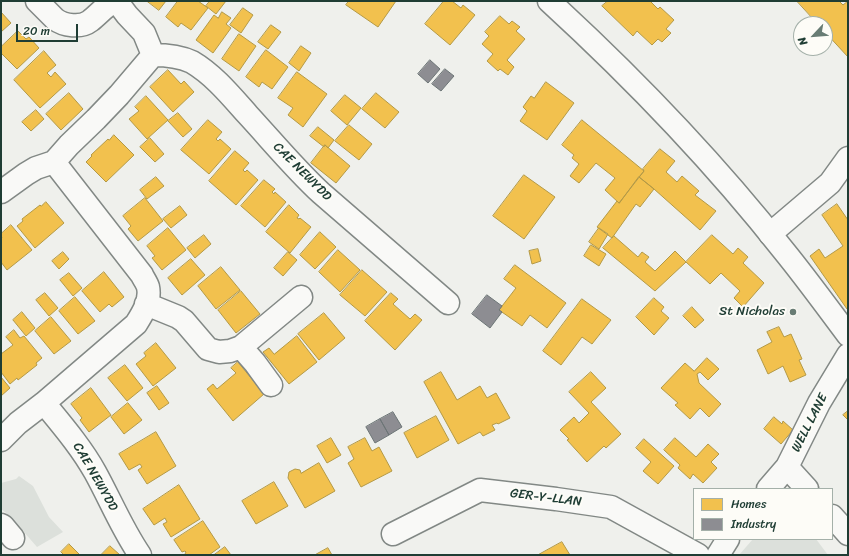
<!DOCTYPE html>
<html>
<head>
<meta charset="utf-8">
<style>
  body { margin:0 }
  #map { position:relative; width:849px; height:556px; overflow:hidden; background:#eff0ec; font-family:Sriracha,sans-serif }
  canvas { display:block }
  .frame { position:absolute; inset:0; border:2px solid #1f3d34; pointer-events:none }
  .legend { position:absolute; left:693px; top:488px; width:140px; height:52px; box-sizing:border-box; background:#fdfcf7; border:1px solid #a4b0a9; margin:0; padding:5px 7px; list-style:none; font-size:12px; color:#1f3d34 }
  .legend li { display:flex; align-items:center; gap:8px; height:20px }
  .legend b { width:20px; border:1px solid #a4b0a9 }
  .north { position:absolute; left:793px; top:16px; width:40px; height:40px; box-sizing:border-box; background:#fdfcf7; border:1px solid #a4b0a9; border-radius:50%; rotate:244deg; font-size:11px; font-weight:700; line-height:16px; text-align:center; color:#1f3d34 }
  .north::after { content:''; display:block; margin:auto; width:14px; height:18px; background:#687c74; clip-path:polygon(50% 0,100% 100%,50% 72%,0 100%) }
  .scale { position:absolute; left:16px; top:24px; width:62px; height:18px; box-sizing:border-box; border:2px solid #1f3d34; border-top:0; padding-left:5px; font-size:12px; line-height:14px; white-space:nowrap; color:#1f3d34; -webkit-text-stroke:3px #fdfcf7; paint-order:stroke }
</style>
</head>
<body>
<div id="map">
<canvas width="849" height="556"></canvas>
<div class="frame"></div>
<ul class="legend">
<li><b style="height:11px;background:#f2c14e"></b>Homes</li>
<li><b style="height:11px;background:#8d8d92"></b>Industry</li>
</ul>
<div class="north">N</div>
<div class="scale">20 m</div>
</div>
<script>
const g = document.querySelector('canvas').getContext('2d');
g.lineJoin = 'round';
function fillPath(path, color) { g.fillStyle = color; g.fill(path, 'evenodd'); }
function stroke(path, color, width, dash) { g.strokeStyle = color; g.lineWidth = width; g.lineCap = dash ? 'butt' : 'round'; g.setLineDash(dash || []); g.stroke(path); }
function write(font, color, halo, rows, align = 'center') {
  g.font = font + ' Sriracha,sans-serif'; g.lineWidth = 4; g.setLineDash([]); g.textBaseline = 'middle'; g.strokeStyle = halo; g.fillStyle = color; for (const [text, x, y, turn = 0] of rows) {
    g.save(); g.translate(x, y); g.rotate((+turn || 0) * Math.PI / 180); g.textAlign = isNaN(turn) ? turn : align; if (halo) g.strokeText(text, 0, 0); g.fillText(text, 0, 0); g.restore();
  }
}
fillPath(new Path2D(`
  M19,476l14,10 16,31 14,15 -26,15 -27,-31 -9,-7v-26l15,-4z
  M753,539h63l12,16h-89z`), '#dce0db');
const homes = new Path2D(`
  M147,1h19l-7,9z
  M178,1h20l10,7 -17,22 -10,-7 -3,4 -12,-10z
  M210,1h16l-10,13 -10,-8z
  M349,1h47l-18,26 -32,-22z
  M444,1h8l9,7 2,-3 12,10 -25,30 -25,-21z
  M608,1h42l8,8 2,-2 14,13 -8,9 5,4 -9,9 -4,-3 -6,6 -15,-14 -4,5 -31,-30z
  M797,1h42l4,4 5,-4v56l-23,-25v-8h-7z
  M243,8l10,7 -12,18 -11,-8z
  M1,12l10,11 -10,9z
  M222,12l9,6 -5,6 5,4 -18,25 -17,-13 18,-25 4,3z
  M500,16l9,8 3,-3 8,6 -4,4 9,8 -18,21 7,7 -6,8 -8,-6 -2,2 -11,-10 6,-7 -11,-10 7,-8 -4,-4z
  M271,25l10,7 -13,17 -10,-7z
  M18,31l8,8 3,-2 10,11 -22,21 -16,-16v-6z
  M239,34l17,12 -17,25 -17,-12z
  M301,46l10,7 -12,18 -10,-8z
  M266,50l22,17 -16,22 -10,-7 -3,5 -13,-10z
  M44,51l12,14 -9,8 4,4 4,-5 11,12 -26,24 -26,-28z
  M168,70l13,14 3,-3 10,11 -21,20 -23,-25z
  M297,72l30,22 -24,33 -15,-12 5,-7 -15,-10z
  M546,82l28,21 -27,37 -27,-19 7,-10 -4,-4 8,-11 3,2z
  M69,93l14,16 -22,21 -15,-16z
  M376,93l23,19 -14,16 -23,-19z
  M345,95l16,13 -14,17 -16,-14z
  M146,96l22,24 -21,19 -18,-20 10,-8 -4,-4z
  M36,110l8,9 -13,12 -9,-9z
  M178,113l14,16 -9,8 -15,-16z
  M208,120l14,12 -6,7 2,2 2,-2 11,10 -22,25 -28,-24z
  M582,120l62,51 -25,32 -14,-13 10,-12 -19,-15 -17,20 -9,-7 9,-12 -7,-6 2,-3 -12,-10z
  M349,125l23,19 -13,16 -24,-19z
  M318,127l16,13 -6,8 -3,-3 -1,2 -14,-11z
  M114,135l20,20 -28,27 -20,-20 6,-6 -1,-1 17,-16 1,1z
  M150,138l14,16 -9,8 -15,-15z
  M325,145l25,21 -14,17 -25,-20z
  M660,149l15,12 -9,11 11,10 5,-6 17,15 -4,4 21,16 -16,19 -46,-41 -15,-12 5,-6 -1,-2z
  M235,151l14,12 -6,7 2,2 2,-2 11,10 -22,25 -27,-24z
  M524,175l31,22 -31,42 -31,-23z
  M156,177l8,9 -17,13 -7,-9z
  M639,177l15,12 -14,18 -4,-3 -24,34 -15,-11 20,-26 2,2z
  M264,180l11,9 -3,3 2,2 1,-2 11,10 -21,25 -24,-21z
  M145,198l18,23 -25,20 -10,-12 3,-3 -8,-10z
  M46,202l18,21 -29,25 -18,-22 6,-5 -1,-2 18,-14 1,1z
  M837,204l11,16v88l-1,1 -37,-53 9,-7 6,9 18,-12 -21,-31z
  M289,205l10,10 -2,3 2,1 1,-1 11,9 -21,26 -24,-21z
  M180,206l7,9 -16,13 -8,-9z
  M11,225l21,25 -25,20 -6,-8v-23l1,-1 -1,-2v-2z
  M168,228l18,22 -24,20 -10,-12 3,-2 -8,-10z
  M599,228l9,6 -9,15 -10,-7z
  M320,232l16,15 -21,22 -15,-14z
  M204,235l7,9 -16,14 -8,-10z
  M712,235l21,19 5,-6 10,9 -5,6 21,20 -21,24 -9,-9 6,-7 -19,-18 -11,11 -24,-22z
  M614,236l24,21 4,-5 7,5 -4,5 10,9 20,-20 11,11 -31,29 -52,-43z
  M591,245l15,9 -7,12 -15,-10z
  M538,249l3,12 -9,3 -3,-13z
  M338,250l22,20 -20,22 -21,-20z
  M63,252l6,7 -10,10 -7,-8z
  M288,252l9,8 -14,16 -9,-8z
  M191,259l14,16 -23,20 -14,-17z
  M515,265l51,38 -19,25 -17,-13 -8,11 -23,-16 17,-22 -12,-9z
  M221,267l19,23 -24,19 -18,-23z
  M362,270l25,22 -22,24 -25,-21z
  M104,272l20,25 -12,10 -3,-3 -9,8 -18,-21z
  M69,273l13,15 -9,8 -13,-16z
  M241,291l19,23 -24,19 -18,-23z
  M45,293l13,15 -9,8 -13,-16z
  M391,293l7,6 -5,5 17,15 5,-5 7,6 -27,30 -30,-29z
  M75,297l20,24 -17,13 -19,-23z
  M654,298l10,9 -3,4 8,7 -15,17 -18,-18z
  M582,299l29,21 -19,24 -10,-7 -21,28 -18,-14z
  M692,307l12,13 -9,8 -12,-12z
  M22,312l13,16 -9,8 -13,-16z
  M324,313l21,25 -26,22 -21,-26z
  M51,317l20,24 -17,13 -19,-23z
  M779,327l5,10 7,-3 11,25 -3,1 7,15 -16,7 -7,-16 -15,8 -11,-24 15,-8 -5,-10z
  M14,330l6,8 4,-2 18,22 -6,5 1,2 -19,15 -1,-2 -7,6 -9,-12v-18l12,-9 -7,-8z
  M297,336l20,26 -28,22 -26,-32 6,-4 5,6z
  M156,343l20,25 -23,18 -17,-22 10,-8 -2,-3z
  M707,358l12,11 -11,11 -8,-8 -3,2 2,9 22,21 -12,13 -9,-9 -10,11 -15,-14 3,-2 -17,-15 24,-25 9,8z
  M238,362l26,32 -31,27 -26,-32 6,-5 4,5 19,-16 -5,-5z
  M125,365l18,23 -16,13 -19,-23z
  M441,372l16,28 23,-14 7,12 9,-5 14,25 -12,6 -1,-1 -5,2 3,5 -12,6 -3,-4 -22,12 -34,-62z
  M591,372l15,16 -15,14 30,32 -15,14 -2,-2 -17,16 -20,-22 2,-1 -9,-9 14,-13 5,6 10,-10 -20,-21z
  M1,377l9,11 -9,8z
  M157,386l12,17 -10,7 -12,-17z
  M91,388l20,27 -22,17 -9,-12 2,-2 -11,-14z
  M128,403l14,17 -18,14 -13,-17z
  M848,411v9l-5,-5z
  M436,416l13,24 -32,18 -13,-25z
  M774,417l8,7 1,-3 10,9 -12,14 -17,-15z
  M156,432l20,34 -29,18 -9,-14 4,-3 -2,-3 -11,6 -10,-16z
  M331,438l10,17 -14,8 -10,-17z
  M365,438l7,13 7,-4 13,24 -31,16 -13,-24 6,-4 -6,-12z
  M675,438l21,19 12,-13 11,10 -8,8 6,6 -14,15 -10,-9 -3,5 -12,-11 2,-3 -16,-15z
  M644,439l30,27 -16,18 -15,-13 8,-9 -15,-14z
  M319,463l16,28 -30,17 -17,-30 1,-6 6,-3 5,1 1,3z
  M274,482l14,24 -32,18 -14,-23z
  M179,485l21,34 -29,18 -8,-13 4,-2 -2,-4 -11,7 -11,-16z
  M203,521l17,26 -11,8h-23l-1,-1 1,-2 -1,-1 -3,1 -8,-12z
  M562,542l8,13h-32z
  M69,544l11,11h-16l-3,-3z
  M110,546l10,9h-19z
  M225,547l6,8h-17z
  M328,548l4,7h-17z`);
fillPath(homes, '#f2c14e');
stroke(homes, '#b39946', 1);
const industry = new Path2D(`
  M430,60l10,9 -12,14 -10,-9z
  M445,69l9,7 -13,15 -9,-7z
  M487,295l15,11 -3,4 3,2 -12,16 -18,-14z
  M393,412l9,15 -13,8 -9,-16z
  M380,419l9,16 -14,8 -9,-16z`);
fillPath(industry, '#8d8d92');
stroke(industry, '#6c7576', 1);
const minor = new Path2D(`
  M37,1c6,6 12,12 18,18 9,7 26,9 35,2 9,-7 15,-15 25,-20
  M119,1l2,6 6,8 17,18 9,22c13,0 26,1 39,7 22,13 39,34 56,53 24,26 47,54 73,78l127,110
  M54,162l88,113c1,3 5,8 6,12 3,13 -5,26 -12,37l-92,79c18,22 37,44 51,69 15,27 27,57 45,83
  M1,192l25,-18 10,-6 18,-6 15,-17 27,-26 23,-24 34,-40
  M770,234l60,-51 18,-25
  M146,304l32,13 6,4 24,28 11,3 11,-1 11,-4 60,-50
  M241,347l14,16 16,22
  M1,440l17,-17 26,-20
  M787,467l20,22
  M768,489l19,-22 32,-64 29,-48
  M832,516l16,18
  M1,525l2,1 10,12
  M393,534l87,-44 76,9 55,8 87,48
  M718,555l10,-16`);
const major = new Path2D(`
  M549,1c84,77 164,160 235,250 22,27 43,56 64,84`);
stroke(minor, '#828885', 25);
stroke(major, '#828885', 25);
stroke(minor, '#f9f9f7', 22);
stroke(major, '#f9f9f7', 22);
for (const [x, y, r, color] of [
  [793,312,4,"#687c74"]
]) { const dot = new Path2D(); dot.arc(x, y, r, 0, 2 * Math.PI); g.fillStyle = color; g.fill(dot); stroke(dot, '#fdfcf7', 1.5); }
write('13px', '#1f3d34', '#fdfcf7', [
  ["CAE NEWYDD",302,172,45],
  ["WELL LANE",810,423,-63],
  ["CAE NEWYDD",95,477,60],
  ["GER-Y-LLAN",546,498,7]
]);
write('13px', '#1f3d34', '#fdfcf7', [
  ["St Nicholas",785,312]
], 'right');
</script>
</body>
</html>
